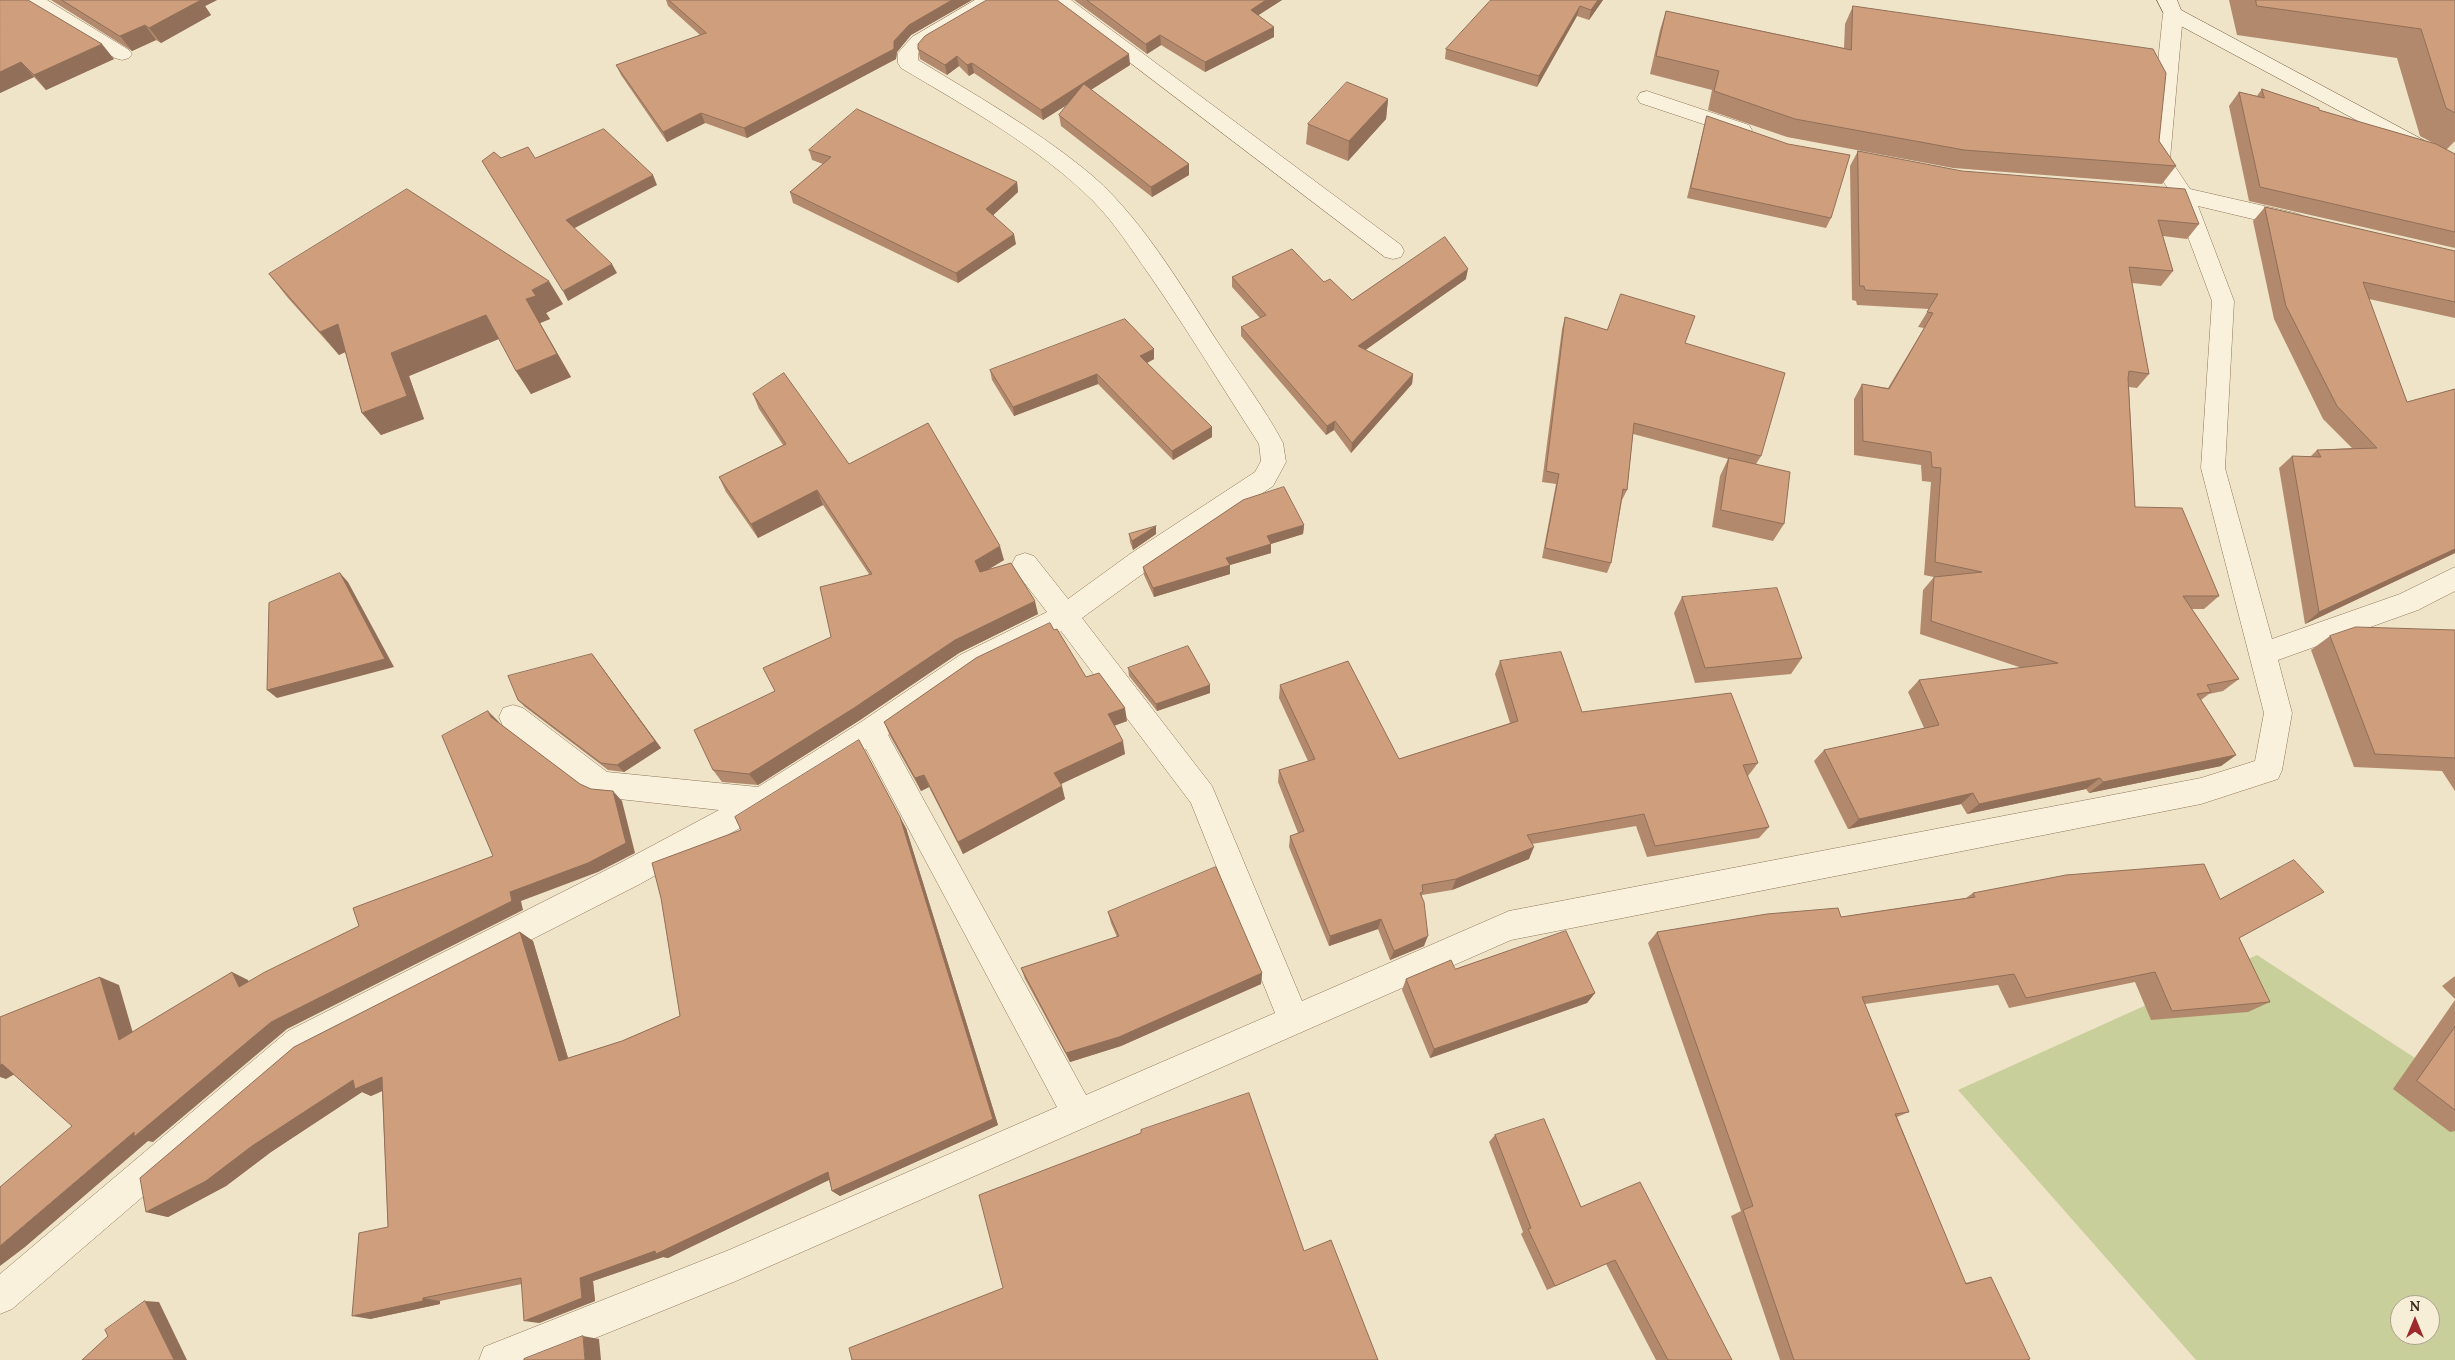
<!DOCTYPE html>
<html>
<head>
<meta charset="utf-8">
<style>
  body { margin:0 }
  #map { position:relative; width:2455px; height:1360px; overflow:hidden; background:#f0e4c8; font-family:Lora,serif }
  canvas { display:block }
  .north { position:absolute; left:2390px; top:1295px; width:50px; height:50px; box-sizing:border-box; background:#f7eed8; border:1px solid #ada18e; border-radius:50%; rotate:0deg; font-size:14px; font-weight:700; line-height:20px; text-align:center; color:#3d2e20 }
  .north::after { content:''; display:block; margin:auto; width:18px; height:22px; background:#9e2a2b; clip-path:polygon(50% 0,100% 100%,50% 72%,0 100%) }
</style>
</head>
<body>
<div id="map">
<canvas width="2455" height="1360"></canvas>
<div class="north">N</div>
</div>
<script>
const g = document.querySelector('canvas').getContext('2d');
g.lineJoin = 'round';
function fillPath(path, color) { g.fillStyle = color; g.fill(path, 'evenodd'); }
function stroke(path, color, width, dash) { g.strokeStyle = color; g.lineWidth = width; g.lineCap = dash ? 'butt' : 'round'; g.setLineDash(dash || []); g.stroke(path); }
fillPath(new Path2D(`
  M2257,955l198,129v276h-259l-238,-270zM2400,1305h30v30h-30z`), '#c9cf9b');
const street = new Path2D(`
  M23,0h24l82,50 3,4 -3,4 -7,2 -7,-2 -89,-54z
  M975,0h24l-3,4 -70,41 -8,9v6c56,34 114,67 165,108 55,43 98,118 136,176 22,33 46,65 64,99l3,19 -13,24 -125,84 -66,48 130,168 90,215 207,-90 692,-133 54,-17 9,-48 -63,-245 11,-167 -37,-99 -14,-3 -3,-5 3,-5 6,-2 -19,-28 15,-145 3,-4 7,-2 7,2 3,4 -13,145 20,30 105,24 8,3 3,5 -3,5 -8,3 -97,-23 36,95 -9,167 47,171 128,-45 55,-27v24l-37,19 -140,50 14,53 -10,57 -4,9 -77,25 -690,136 -775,341 -195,79h-62l5,-13 245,-97 328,-143 -191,-358 -94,61 -132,74 -330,169 -298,256 -12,5v-40l288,-243 330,-167 101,-54 -118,-13 -10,-4 -88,-67 -4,-9 4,-9 10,-3 10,3 84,64 151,15 103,-65 99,-67 87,-43 -31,-40 -4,-8 4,-8 9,-3 9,3 34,43 62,-45 125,-82 6,-11 -2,-17c-37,-57 -72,-115 -111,-171 -17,-24 -34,-51 -55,-72 -53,-53 -128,-95 -192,-133l-3,-5v-10l14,-16zM1061,631l130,172 84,210 -189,82 -198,-360 92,-64z
  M1048,0h23l330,245 3,6 -3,6 -8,2 -8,-2z
  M1647,91l102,34 3,5 -3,5 -7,2 -102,-34 -3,-5 3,-5z`);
const secondary = new Path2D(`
  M2157,0h20l4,10 274,147v16l-289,-155z`);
stroke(street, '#8d765c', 1);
stroke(secondary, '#6f573f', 1);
fillPath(street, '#faf1dc');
fillPath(secondary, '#faf1dc');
fillPath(new Path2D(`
  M0,0l114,59 -68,31 -12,-13 -34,16z
  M51,0h166l-12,6 6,9 -50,28 -5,-3 -24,11z
  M666,0h306l-61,35 -14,17 -1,7 -149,79 -42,-15 -38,19 -46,-67 -5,-10 84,-30 -32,-29z
  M1074,0h208l-24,15 16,12v10l-69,35 -44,-27 -14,9z
  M1491,0h112l-14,20 -12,-4 -40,71 -92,-28 1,-10z
  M2229,0h226v141l-9,9 9,4v94l-206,-47 -20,-95 10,-14 18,4 5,-7 57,21 116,34 -15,-8 -23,-78 -160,-23z
  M1853,6l306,135 17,25 -14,18 -209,-16 -166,-31 -79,-27 4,-20 -62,-16 10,-44 6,-19 178,37 1,-24z
  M918,49l212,16 -39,25 98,74v11l-37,22 -91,-71 -2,-11 9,-11 -25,16 -69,-47 -5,3 -10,-10 -12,9 -27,-16z
  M1388,99l-2,20 -38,42 -42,-17 2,-20z
  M1707,116l124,102 -5,10 -139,-30 17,-71z
  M809,150l208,32 1,10 -25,23 23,29 -58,39 -165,-80 -3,-11 33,-28 -11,-4z
  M1858,151l341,73 -12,15 -24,-3 10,35 -12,15 -29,-3 17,91 -12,14 -8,-1 6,120 84,89 -15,13h-12l47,70 -16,12 -14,3 -8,6 35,55 -15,11 -132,27 -3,-4 -119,25 -6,-10 -113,25 -34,-68 10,-11 100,-22 -16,-36 11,-12 103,-12 -102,-34 3,-44 11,-13 -10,-2 7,-93 -9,-1 -1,-16 -67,-10v-56l8,-15 26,4 36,-60 -6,-1 11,-18 -72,-4 -1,-4 -4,-1 -2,-134z
  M2265,207l190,44v67l-86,-19 38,103 48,-13v164l-150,71 -26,-156 13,-12 18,1 7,-7 35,-2 -29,-29 -49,-100 -21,-98z
  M269,274l294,30 -17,9 4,6 -10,4 31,54 -40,17 -15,-23 -17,-32 -90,37 15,43 -43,16 -19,-22 -17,-61 -6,3 -51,-57z
  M1232,277l92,5 28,18 114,-21 -101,71 48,24 -1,10 -61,69 -17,-23 -8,5 -85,-99v-9l19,-9 -28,-31z
  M1565,317l42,13 78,13 76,113 -5,8 28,60 -11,17 -61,-14 8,-51 8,-17 -95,-25 -6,56 -5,10 -11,63 -4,10 -65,-15 14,-74 -14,-2 20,-153z
  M1154,349v10l-7,4 65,64v10l-39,23 -75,-76 -84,32 -22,-36 -2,-10z
  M753,394l96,70 155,96 -18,11 52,43 -79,39 -99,67 -102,65 -36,-3 -9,-12 62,-79 56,-54 38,-63 -46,-69 -65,33 -32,-46 -7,-15 64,-32 -24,-36z
  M1304,525l-1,9 -32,10v9l-41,12v9l-76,23 -10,-22 -1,-8z
  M1129,534h27l-23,16 -3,-8z
  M1682,597l120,61 -11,16 -96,9 -21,-70z
  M2455,630v161l-13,-20 -88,-4 -43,-117 19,-14z
  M592,654l69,94 -37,24 -16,-2 -83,-63 -7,-7z
  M1500,661l82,51 176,51 -10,13h-1l22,51 -10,11 -112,19 -11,-31 -104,18 -3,15 -77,31 -30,5 2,51 -34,14 -12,-31 -49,17 -40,-99 1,-11 8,-3 -20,-51 1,-12 29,-9 -29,-63 1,-13 119,74 111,-36 -15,-49z
  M1128,668l82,17v8l-53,18 -28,-35z
  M1086,677l41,44 -13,5 11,28 -65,30 5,15 -102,55 -34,-67 -8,4 -31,-55 -6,-14z
  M906,828l92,297 -158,71 -8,-5 -3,-11 -161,78 -5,-1 -70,24 2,20 -56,22 -17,-39 -82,17v3l-70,15 18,-92 -6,-136 -11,5 -9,-4 -91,60 -45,34 -58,31 -22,-5 374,-280 13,9 35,117 54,-17 58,-25z
  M1973,893l266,45 31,64 -22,10 -97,8 -16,-38 -126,26 -11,-23 -133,19 44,108 -12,5 68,166 26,-6 36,83h-247l-49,-144 10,-5 -93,-268 9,-11 184,-15 125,-19z
  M1108,912l154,61 -1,11 -140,62 -51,16 -45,-83 -4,-11 96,-31 -6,-14z
  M1455,969l140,24 -8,10 -157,55 -28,-68 4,-11z
  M2455,976v23l-13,-13z
  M2455,1000v131l-5,1 -57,-43z
  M1495,1135l86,72 151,153h-76l-50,-96 -59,26 -26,-56 2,-2 -34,-90z`), '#b2896c');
fillPath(new Path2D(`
  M195,0h22l-12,6 6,9 -50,28 -12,-15z
  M952,0h20l-61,35 -14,17 -1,7 -149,79 -3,-10 150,-87 15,-16z
  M1266,0h16l-31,20v-10z
  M1598,0h5l-14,20 2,-10z
  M1580,6l-3,10 -40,71 2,-11z
  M145,25l11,15 -24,11 -12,-15z
  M1274,27v10l-69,35v-10z
  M1160,35l1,10 -14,9 -1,-10z
  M102,44l12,15 -68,31 -12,-15z
  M1129,54l1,11 -87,55 -2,-10z
  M957,56l2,10 -12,9 -2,-10z
  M21,62l13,15 -34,16v-21z
  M972,63l2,10 -5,3 -2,-11z
  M1388,99l-2,20 -38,42 1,-20z
  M701,113l4,10 -38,19 -4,-10z
  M1189,164v11l-37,22 -1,-10z
  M653,175l4,10 -86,45 -5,-10z
  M1017,182l1,10 -30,28 -2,-11z
  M1014,234l2,10 -58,39 -2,-10z
  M612,264l5,9 -49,28 -5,-10z
  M1468,269l-2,10 -109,77 1,-10z
  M549,281l14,23 -17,9 4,6 -10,4 31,54 -40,17 -15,-23 10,-72 6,-9z
  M486,315l15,23 -92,38 15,43 -43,16 -19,-22 29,-60z
  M338,324l18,23 -17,8 -19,-23z
  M1154,349v10l-13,7 -1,-10z
  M1097,374l1,10 -84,32 -1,-9z
  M1413,374l-1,10 -61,69 1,-10z
  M1335,421l-1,9 -8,5 1,-9z
  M1212,427v10l-39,23 -1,-9z
  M817,490l6,15 -65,33 -7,-14z
  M1304,525l-1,9 -36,11v-9z
  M1156,526v8l-23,16 -1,-9z
  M1271,544v9l-41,12v9l-76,23 -1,-9 73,-30z
  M1000,546l4,14 -25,15 -4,-14z
  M2455,549v4l-150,71 14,-12z
  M340,573l8,9 46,85 -117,31 -10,-8z
  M1035,601l3,13 -79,39 -99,67 -102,65 -9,-11 206,-134z
  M592,654l69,94 -37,24 -7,-7z
  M1210,685v8l-53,18 -1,-7z
  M1125,708l2,13 -17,6 -2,-13z
  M488,711l11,11 3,5 -11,-10z
  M1123,741l2,13 -68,32 -3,-13z
  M2236,755l-15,11 -132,27 14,-11z
  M924,775l5,12 -8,4 -6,-13z
  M2100,778l-14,11 -119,25 12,-10z
  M1062,786l3,13 -102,55 -5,-12z
  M613,791l9,10 13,52 -37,19 -77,29 2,9 -236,119 -134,113 -5,-1 -123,106 -25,19v-20l134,-114 137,-110 239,-130z
  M1973,793l-12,11 -113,25 11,-10z
  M900,817l6,11 92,297 -158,71 -8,-5z
  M1534,847l-5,12 -77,31 4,-11z
  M1381,919l-3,10 -49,17 1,-10z
  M520,932l13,9 38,127 -12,-7z
  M1428,936l-4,10 -34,14 4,-9z
  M232,972l16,8 7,15 -16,-8z
  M1262,973l-1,11 -140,62 -51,16 -4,-9z
  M100,977l19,8 18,62 -18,-7z
  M1595,993l-8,10 -157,55 4,-9z
  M2,1064l20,6 -16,9 -6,-2v-12z
  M382,1077l16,7 -27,12 -9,-4 -91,60 -45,34 -58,31 -22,-5 106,-66 101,-66z
  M828,1172l7,5 -167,81 -5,-1 -70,24 2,20 -56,22 -15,-2 56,-43z
  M423,1298l17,3v3l-70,15 -18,-3z
  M145,1301l14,1 28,58h-13z
  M583,1336l16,3 2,21h-16z`), '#916f58');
const building = new Path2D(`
  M0,0h28l74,44 -68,31 -13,-13 -21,10z
  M62,0h139l-52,28 -4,-3 -25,11z
  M669,0h283l-43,25 -15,16v8l-150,79 -43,-15 -38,19 -47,-67 90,-32z
  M987,0h70l72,54 -88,56 -69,-47 -5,2 -10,-9 -12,9 -27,-16v-5l7,-8z
  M1087,0h179l-15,10 23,17 -69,35 -45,-27 -14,9z
  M1491,0h107l-7,10 -11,-4 -41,70 -93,-27z
  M2256,0h199v113l-9,-5 -25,-79 -164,-23z
  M1853,6l300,43 13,24 -7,68 17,25 -212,-16 -169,-31 -81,-28 5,-20 -63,-15 10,-45 185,39z
  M1347,82l41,17 -39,42 -41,-17z
  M1084,84l105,80 -38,23 -92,-72z
  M2262,89l57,19v2l117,34 19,10v78l-195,-45 -21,-95 25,6z
  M857,109l160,73 -31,27 28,25 -58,39 -166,-81 41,-35 -22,-7z
  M1707,116l81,28 62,11 -19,63 -140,-30z
  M604,129l49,46 -87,45 46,44 -49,27 -81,-130 12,-9 7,6 27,-11 7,11z
  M1858,151l104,20 223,18 14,35 -41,-4 15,51 -44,-4 20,107 -20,-3 -1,7 7,129 47,1 37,88h-36l56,83 -32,6 4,7 -14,2 39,61 -133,27 -3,-4 -121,26 -6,-11 -114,26 -35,-69 115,-25 -20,-45 139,-17 -127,-42 3,-44 48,-5 -47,-10 6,-94 -9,-1 -1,-15 -68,-11 -1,-57 27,5 44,-76 -6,-1 11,-18 -73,-4 -1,-4h-4z
  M407,189l142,92 -17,9 4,6 -10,3 31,55 -41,17 -30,-56 -95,38 16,43 -45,17 -24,-89 -18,8 -51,-58z
  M2265,207l190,44v51l-92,-20 44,120 48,-13v160l-136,63 -27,-156 29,1 -4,-7 60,-2 -40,-42 -51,-100z
  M1445,237l23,32 -110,77 55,28 -61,69 -17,-22 -8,5 -86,-99 25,-12 -34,-38 60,-28 32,33 6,-3 22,21z
  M1621,294l74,22 -10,27 100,30 -24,83 -127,-33 -7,67 -4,-1 -12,74 -66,-15 14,-74 -13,-3 19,-154 42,13z
  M1125,319l29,30 -14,7 72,71 -40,24 -75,-77 -84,33 -23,-37z
  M784,373l65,91 79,-41 72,123 -25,15 5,11 31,-9 24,38 -80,39 -101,68 -105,66 -36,-4 -19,-40 81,-39 -12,-23 68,-31 -11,-50 52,-13 -55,-84 -66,34 -32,-47 67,-33 -33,-50z
  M1729,458l61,14 -6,52 -63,-14z
  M1284,487l20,38 -37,11 4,8 -45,14 4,7 -77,23 -10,-21 100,-67z
  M1156,526l-24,15 -3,-7z
  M340,573l45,86 -118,31 2,-87z
  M1777,588l25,70 -97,10 -23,-71z
  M1050,623l4,7 3,-1 29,48 13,-4 26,35 -17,6 15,27 -69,32 8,13 -104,56 -34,-67 -9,3 -31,-56 92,-64z
  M2356,627l99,3v128l-80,-4 -45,-118z
  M1188,646l22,39 -54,19 -28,-36z
  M1561,652l21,60 149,-19 27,70 -15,2 26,62 -114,19 -11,-32 -117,21 7,12 -78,32 -34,6 1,7 -3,1 4,9 4,34 -34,15 -13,-32 -51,17 -40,-100 14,-5 -25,-61 36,-11 -35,-74 68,-24 51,98 119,-38 -18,-60z
  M592,654l63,87 -38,24 -16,-2 -83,-63 -10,-24z
  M488,711l3,6 89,67 11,5 22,2 13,52 -38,20 -78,29 2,9 -241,121 -137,115v-5l-134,114v-59l72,-61 -70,-62 -2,1v-48l100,-40 19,63 113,-68 7,15 26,-15 94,-46 -6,-18 140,-52 -51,-120z
  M859,740l41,77 93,302 -161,72 -4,-19 -172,82 -1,-3 -75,27 2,20 -58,23 -3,-43 -98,20v3l-71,15 7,-83 29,-6 -6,-150 -27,12 -2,-9 -101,66 -46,35 -60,31 -6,-34 154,-131 226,-115 39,129 63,-20 58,-25 -19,-118 -9,-35 89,-33 -6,-13z
  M2294,860l30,32 -85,46 31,64 -98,9 -17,-39 -129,26 -12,-24 -152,23 47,115 -14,2 71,170 25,-7 39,82 -3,1h-233l-51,-150 10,-4 -96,-274 110,-18 71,-6 3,9 134,-20 -2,-4 93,-18 138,-11 16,35z
  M1216,867l46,106 -143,64 -53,16 -45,-85 98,-32 -11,-24z
  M1566,931l29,62 -161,56 -28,-70 45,-19 4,9z
  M2455,1027v83l-38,-29z
  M1249,1093l55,158 27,-11 47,120h-526l-3,-12 154,-60 -24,-93 162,-62v-3z
  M1544,1119l37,88 59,-25 92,178h-64l-53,-100 -60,26 -27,-57 3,-1 -36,-93z
  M145,1301l29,59h-92l26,-24 -3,-6z
  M583,1336l2,24h-61v-1z`);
fillPath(building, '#cf9f7d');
stroke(building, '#916f58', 1);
</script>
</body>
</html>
